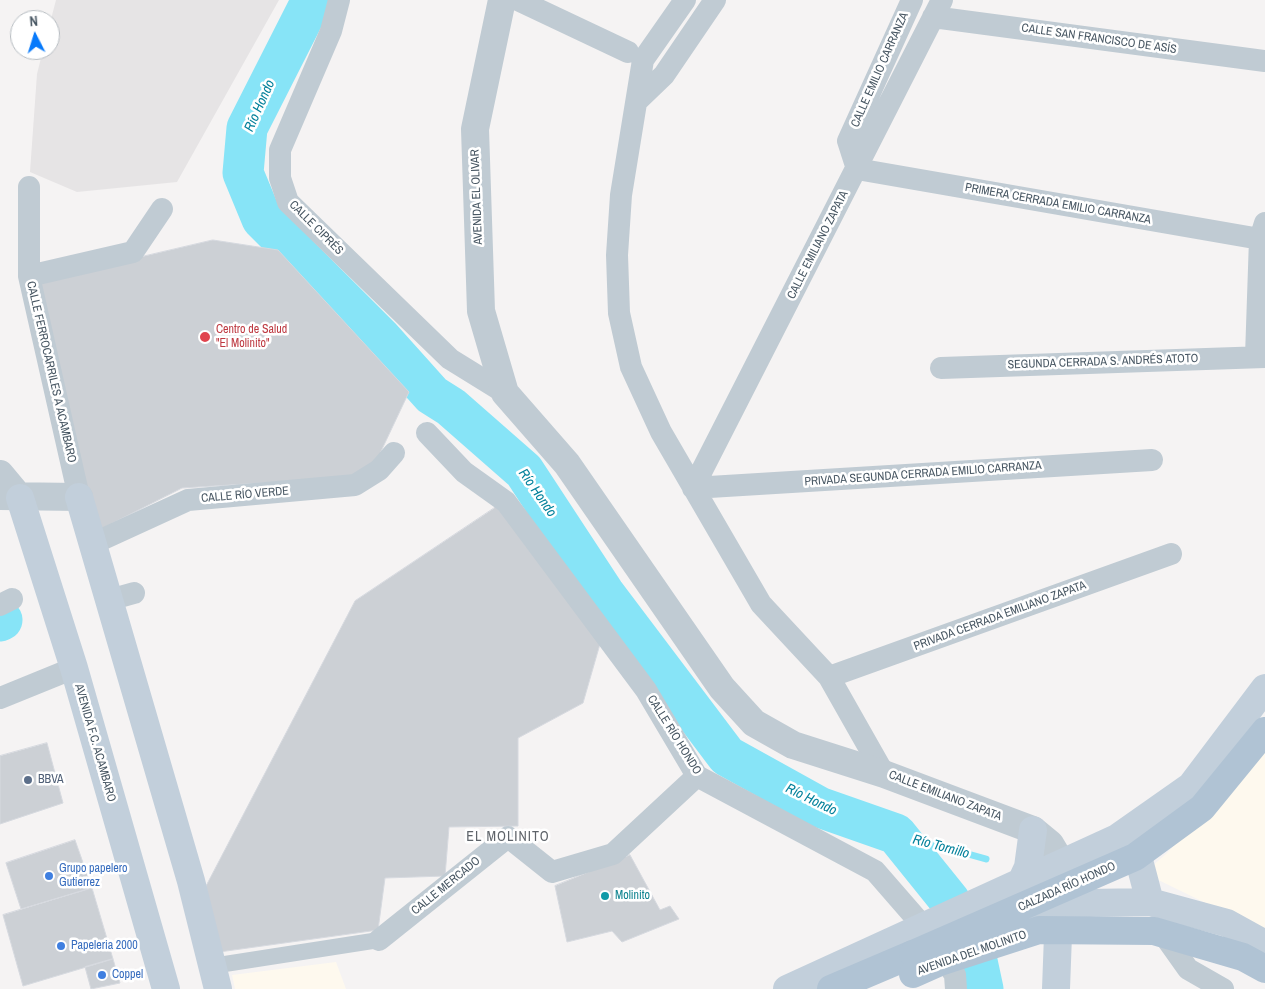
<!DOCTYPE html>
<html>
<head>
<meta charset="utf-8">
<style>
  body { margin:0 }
  #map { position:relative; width:1265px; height:989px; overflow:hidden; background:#f5f3f3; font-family:"Archivo Narrow",sans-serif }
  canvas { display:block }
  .north { position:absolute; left:10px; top:10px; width:50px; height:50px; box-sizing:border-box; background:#fff; border:1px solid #b6bcc1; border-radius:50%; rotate:355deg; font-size:14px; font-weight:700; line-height:20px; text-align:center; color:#485763 }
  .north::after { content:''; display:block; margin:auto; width:18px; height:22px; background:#077afb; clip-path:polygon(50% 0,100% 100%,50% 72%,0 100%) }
</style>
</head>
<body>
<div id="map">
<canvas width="1265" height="989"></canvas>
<div class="north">N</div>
</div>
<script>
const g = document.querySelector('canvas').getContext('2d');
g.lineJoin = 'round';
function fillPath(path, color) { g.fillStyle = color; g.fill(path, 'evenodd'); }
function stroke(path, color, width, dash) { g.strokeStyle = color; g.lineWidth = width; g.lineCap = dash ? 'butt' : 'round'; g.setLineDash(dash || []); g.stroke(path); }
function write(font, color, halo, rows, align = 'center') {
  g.font = font + ' "Archivo Narrow",sans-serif'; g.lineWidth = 5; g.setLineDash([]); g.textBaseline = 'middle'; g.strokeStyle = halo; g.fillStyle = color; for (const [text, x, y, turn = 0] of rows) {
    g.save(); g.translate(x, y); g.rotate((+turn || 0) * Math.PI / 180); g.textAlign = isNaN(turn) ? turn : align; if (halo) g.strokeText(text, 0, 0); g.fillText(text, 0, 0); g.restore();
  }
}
fillPath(new Path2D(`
  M1265,743v189l-121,-59 22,-19 55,-57z
  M336,962l10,27h-111l-3,-14z`), '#fef9ee');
fillPath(new Path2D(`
  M56,0h223l-102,182 -100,10 -47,-20 7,-98 6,-24h7v-27z`), '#e6e4e5');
stroke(new Path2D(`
  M896,834l90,25`), '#87e4f7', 7);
stroke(new Path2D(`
  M312,0l-65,128 -4,45 19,46 118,118 52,58 19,12 73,64 80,122 123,163 92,51 77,27 54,67
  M0,621l2,-1
  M977,961l6,28`), '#87e4f7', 41);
const building = new Path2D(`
  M213,240l65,10 131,142 -34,72 -20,13 -173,11 -85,43 -58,-250z
  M499,505l101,139 -17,59 -65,35v88l-69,1 -4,49 -60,2 -7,52 -159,22 -13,-66 149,-285z
  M47,743l16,60 -63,21v-68z
  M75,840l17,48 -71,21 -15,-46z
  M630,855l30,55 10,-4 9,13 -57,23 -10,-11 -45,11 -12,-56z
  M92,888l21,71 -90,27 -20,-71z
  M113,959l7,24 -29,6 -6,-22z`);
fillPath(building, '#ccd0d5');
stroke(building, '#d6d9df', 1);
stroke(new Path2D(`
  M212,966l167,-26`), '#c0cbd3', 16);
stroke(new Path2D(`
  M339,0l-8,31 -51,119v28l8,24 162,157 55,34
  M518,0l110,52
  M685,0l-42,60 -22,135 -4,60 2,58 12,54 30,65 100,172 68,73 55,97
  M912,0l-64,141 9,28 403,70
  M933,17l332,44
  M638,100l26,-25 51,-75
  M29,187v89l50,221
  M29,276l104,-24 29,-43
  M1256,356l4,-117 5,-16
  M941,368l324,-11
  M427,433l37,39 42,30 140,188 51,86 178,95 47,54 33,50 1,14
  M693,488l249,-488
  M693,488l459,-28
  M92,544l96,-44 167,-15 24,-15 15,-17
  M109,600l25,-7
  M0,605l12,-6
  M829,677l342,-123
  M0,698l74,-30
  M1161,926l5,12 22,31 35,20
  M379,940l129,-103 44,35 61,-18 84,-78`), '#c0cbd3', 22);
stroke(new Path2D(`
  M502,0l-27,129 6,182 24,82 62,71 155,224 32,35 39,22 91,29 149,56 17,14 12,20
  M0,474l20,24
  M0,496l79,1`), '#c0cbd3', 28);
stroke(new Path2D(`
  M79,497l112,384 27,108
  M20,498l54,170 92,321
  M1134,833l1,12 15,57
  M1022,880l6,-13 5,-37
  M1008,925l51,-18 28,-4 63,-1 77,21 38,21
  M787,989l330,-151 74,-52 74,-98
  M1056,989l3,-81`), '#c2cfdb', 28);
stroke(new Path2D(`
  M831,989l82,-35`), '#b0c3d4', 28);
stroke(new Path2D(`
  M913,954l222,-97 67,-49 63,-77
  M913,974l27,-12 99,-32 115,1 89,26 22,12`), '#b0c3d4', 28);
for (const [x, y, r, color] of [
  [205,337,6,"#e0444e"],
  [28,780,5,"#5c6f8a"],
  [49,876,5,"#3f7fe0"],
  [605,896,5,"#0f9aa8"],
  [61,946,5,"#3f7fe0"],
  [102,975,5,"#3f7fe0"]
]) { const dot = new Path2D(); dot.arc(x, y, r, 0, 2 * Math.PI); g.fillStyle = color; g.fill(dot); stroke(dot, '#fff', 2); }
write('12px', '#485763', '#fff', [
  ["CALLE SAN FRANCISCO DE ASÍS",1099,39,8],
  ["CALLE EMILIO CARRANZA",880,70,-66],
  ["AVENIDA EL OLIVAR",477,197,-92],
  ["PRIMERA CERRADA EMILIO CARRANZA",1058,204,10],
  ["CALLE CIPRÉS",316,228,45],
  ["CALLE EMILIANO ZAPATA",818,245,-63],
  ["SEGUNDA CERRADA S. ANDRÉS ATOTO",1103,362,-2],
  ["CALLE FERROCARRILES A ACAMBARO",51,372,77],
  ["PRIVADA SEGUNDA CERRADA EMILIO CARRANZA",923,474,-4],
  ["CALLE RÍO VERDE",245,495,-5],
  ["PRIVADA CERRADA EMILIANO ZAPATA",1000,616,-20],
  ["CALLE RÍO HONDO",674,735,58],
  ["AVENIDA F.C. ACAMBARO",95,743,74],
  ["CALLE EMILIANO ZAPATA",945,796,21],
  ["CALLE MERCADO",446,886,-39],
  ["CALZADA RÍO HONDO",1067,887,-24],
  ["AVENIDA DEL MOLINITO",972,953,-19]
]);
write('12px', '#be3a42', '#fff', [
  ["Centro de Salud",216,330],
  ["\"El Molinito\"",216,344]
], 'left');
write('12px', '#4e5e75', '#fff', [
  ["BBVA",38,780]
], 'left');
write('12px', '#366cbe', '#fff', [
  ["Grupo papelero",59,869],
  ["Gutierrez",59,883],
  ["Papeleria 2000",71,946],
  ["Coppel",112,975]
], 'left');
write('12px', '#0d838f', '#fff', [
  ["Molinito",615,896]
], 'left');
write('italic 14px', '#03819b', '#fff', [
  ["Río Hondo",260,106,-66],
  ["Río Hondo",537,493,55],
  ["Río Hondo",811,800,26],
  ["Río Tornillo",941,847,15]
]);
g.letterSpacing = '1px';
write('14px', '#5e6369', '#fff', [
  ["EL MOLINITO",508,837]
]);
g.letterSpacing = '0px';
</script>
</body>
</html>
